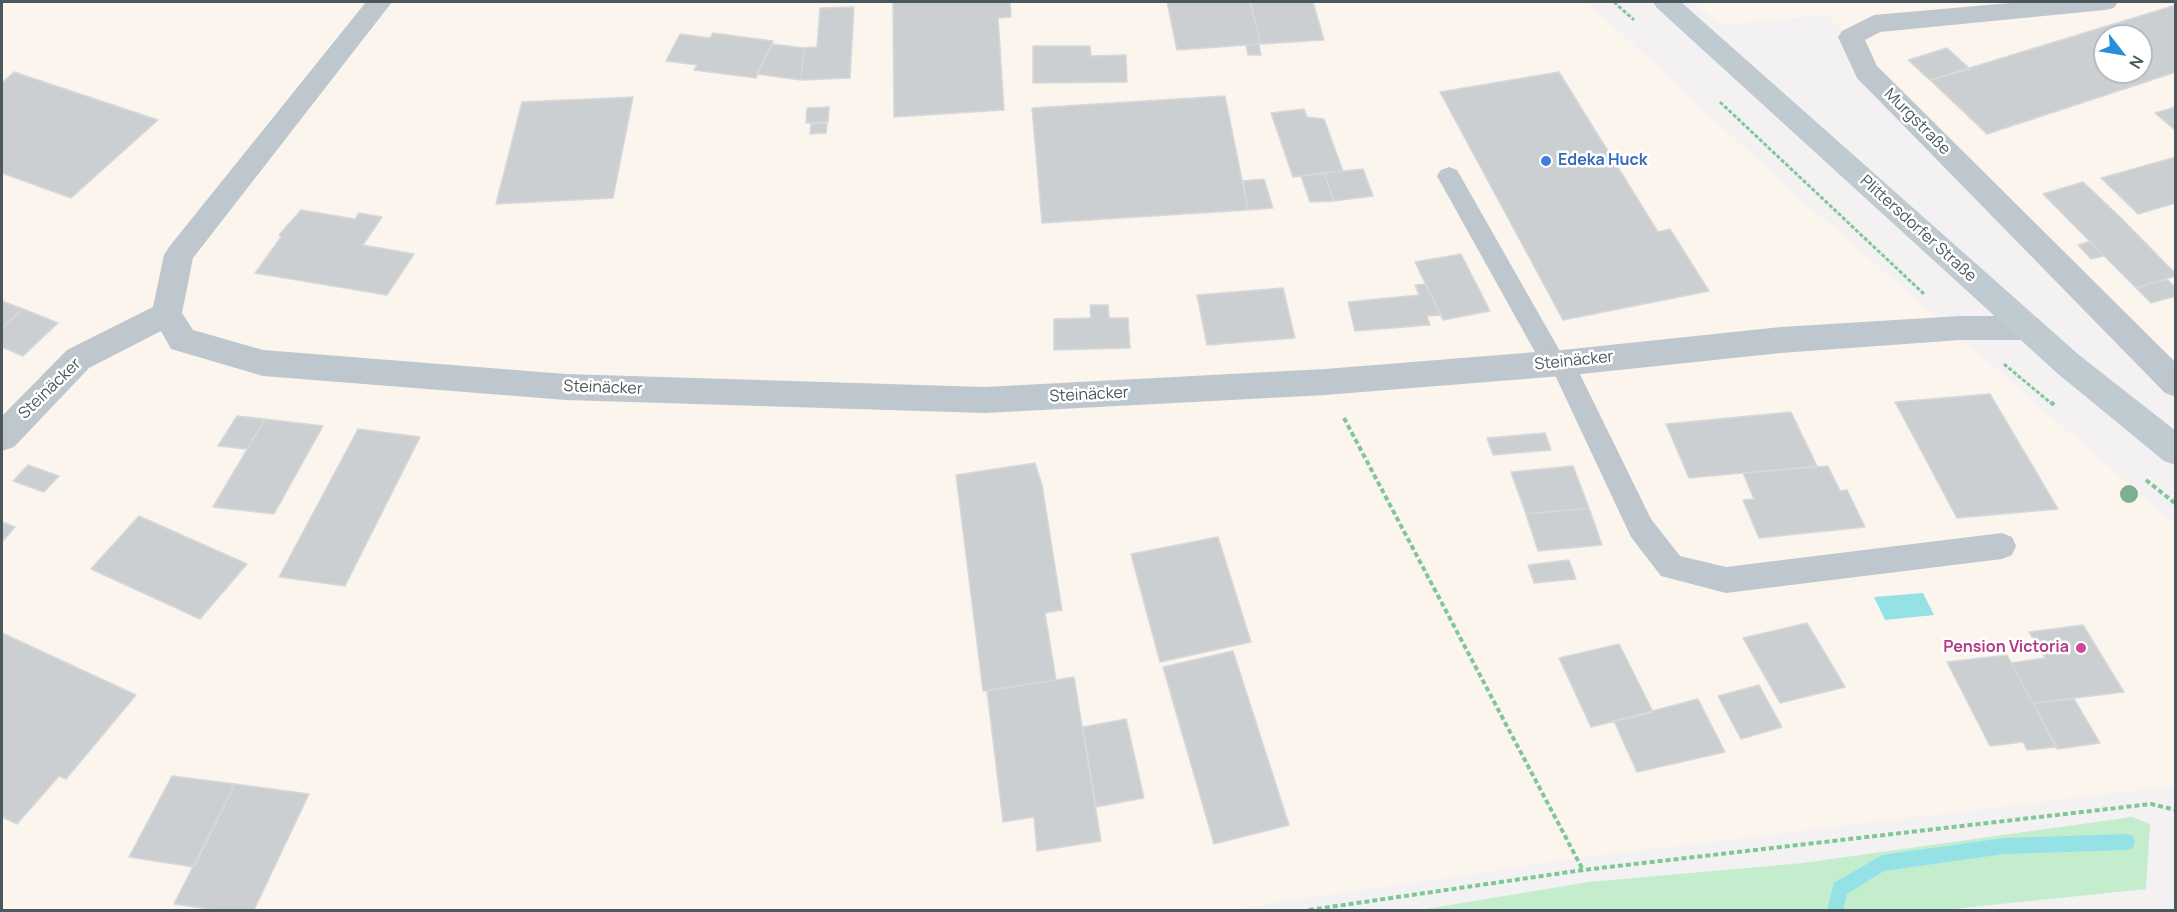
<!DOCTYPE html>
<html>
<head>
<meta charset="utf-8">
<style>
  body { margin:0 }
  #map { position:relative; width:2177px; height:912px; overflow:hidden; background:#f3f1f2; font-family:Manrope,sans-serif }
  canvas { display:block }
  .frame { position:absolute; inset:0; border:3px solid #4a575d; pointer-events:none }
  .north { position:absolute; left:2093px; top:24px; width:60px; height:60px; box-sizing:border-box; background:#fff; border:2px solid #b7bcbe; border-radius:50%; rotate:121deg; font-size:16px; font-weight:700; line-height:24px; text-align:center; color:#4a575d }
  .north::after { content:''; display:block; margin:auto; width:21px; height:27px; background:#278fd7; clip-path:polygon(50% 0,100% 100%,50% 72%,0 100%) }
</style>
</head>
<body>
<div id="map">
<canvas width="2177" height="912"></canvas>
<div class="frame"></div>
<div class="north">N</div>
</div>
<script>
const g = document.querySelector('canvas').getContext('2d');
g.lineJoin = 'round';
function fillPath(path, color) { g.fillStyle = color; g.fill(path, 'evenodd'); }
function stroke(path, color, width, dash) { g.strokeStyle = color; g.lineWidth = width; g.lineCap = dash ? 'butt' : 'round'; g.setLineDash(dash || []); g.stroke(path); }
function write(font, color, halo, rows, align = 'center') {
  g.font = font + ' Manrope,sans-serif'; g.lineWidth = 5; g.setLineDash([]); g.textBaseline = 'middle'; g.strokeStyle = halo; g.fillStyle = color; for (const [text, x, y, turn = 0] of rows) {
    g.save(); g.translate(x, y); g.rotate((+turn || 0) * Math.PI / 180); g.textAlign = isNaN(turn) ? turn : align; if (halo) g.strokeText(text, 0, 0); g.fillText(text, 0, 0); g.restore();
  }
}
fillPath(new Path2D(`
  M2,2h1585l202,187 386,335 1,258 -3,4 -579,70 -347,51 -9,3h-1236z
  M1693,2h482v358l-348,-345 -107,10zM2105,36h36v36h-36z`), '#fbf5ed');
fillPath(new Path2D(`
  M2132,817l18,7 -4,65 -203,21h-523l169,-28 214,-19z`), '#c4edcd');
fillPath(new Path2D(`
  M1923,593l11,22 -49,5 -11,-23z`), '#95e2e6');
fillPath(new Path2D(`
  M2127,834l6,2 2,6 -2,6 -6,2 -123,4 -120,17 -37,23 -4,16h-16l7,-27 48,-28 122,-17z`), '#95e2e6');
const building = new Path2D(`
  M893,2h117l1,15 -13,1 6,92 -110,7z
  M1167,2h83l11,42 -84,6z
  M1250,2h63l11,38 -63,4z
  M2176,5v67l-189,62 -57,-54zM2105,36h36v36h-36z
  M854,7l-4,71 -49,2 3,-32 13,-1 3,-39z
  M713,33l60,8 -17,37 -62,-8 3,-5 -31,-4 14,-27 30,4z
  M772,44l32,4 -3,32 -44,-6z
  M1259,44l2,11h-13l-2,-10z
  M1033,46h57l1,10 35,-1 1,27 -94,1z
  M1947,48l23,21 -40,11 -22,-20z
  M14,72l144,48 -87,78 -69,-25v-90z
  M1559,72l99,160 12,-3 39,62 -146,29 -123,-228z
  M1225,96l23,114 -206,13 -10,-115z
  M633,97l-20,101 -117,6 26,-102z
  M829,107l-1,15 -22,1 1,-15z
  M2176,107v24l-21,-18z
  M1304,109l3,8 17,2 19,52 -50,6 -22,-64z
  M827,123l-1,10 -16,1 1,-10z
  M2176,157v46l-38,11 -37,-36z
  M1363,169l10,27 -39,5 -10,-28z
  M1324,173l10,28 -24,1 -9,-26z
  M1264,179l9,29 -25,2 -5,-29z
  M2083,182l36,34 57,58v2l-40,12 -93,-94z
  M301,210l54,9 4,-6 23,4 -19,28 51,9 -27,41 -132,-22 26,-36 -2,-2z
  M2090,241l14,15 -13,3 -13,-14z
  M1461,254l29,57 -47,9 -28,-58z
  M2167,279l9,9v8l-25,7 -15,-15z
  M1426,284l15,31 -14,1 3,9 -75,6 -7,-29 71,-7 -4,-10z
  M1283,288l12,50 -88,7 -10,-50z
  M2,301l21,8 -21,19z
  M1090,305h18l1,13h19l2,30 -76,2v-31l37,-1z
  M23,309l35,14 -35,33 -21,-9v-19z
  M1990,394l68,115 -101,9 -62,-116z
  M1791,412l26,54 -128,12 -23,-54z
  M237,416l28,3 -18,30 -29,-3z
  M265,419l58,7 -49,88 -61,-7z
  M358,429l62,8 -75,149 -66,-9z
  M1545,433l6,17 -58,5 -6,-17z
  M1035,463l7,22 20,125 -17,3 11,67 -73,11 -27,-216z
  M28,465l31,11 -15,16 -31,-11z
  M1573,466l16,42 -63,6 -15,-42z
  M1828,466l12,25 7,-1 18,37 -106,11 -16,-38 11,-1 -11,-26z
  M1589,508l13,37 -64,6 -12,-37z
  M139,516l108,48 -47,55 -109,-50z
  M2,522l13,5 -13,15z
  M1218,537l33,105 -91,20 -29,-108z
  M1569,560l7,19 -42,4 -6,-18z
  M1807,623l38,64 -65,16 -37,-65z
  M2083,625l41,67 -91,11 -22,-40 34,-5 -16,-26z
  M2,633l134,62 -70,84 -7,-3 -42,48 -15,-7z
  M1619,644l34,68 -62,15 -32,-69z
  M1233,651l56,174 -75,19 -51,-177z
  M2007,655l26,48 24,44 -30,3 -4,-8 -33,4 -43,-84z
  M1074,677l27,164 -64,10 -3,-34 -31,5 -16,-131z
  M1759,685l23,42 -41,12 -23,-43z
  M1698,699l27,53 -88,20 -23,-51z
  M2074,699l26,44 -43,6 -24,-46z
  M1126,719l18,79 -48,9 -13,-80z
  M172,776l63,8 -41,83 -65,-10z
  M235,784l74,10 -55,116h-39l-41,-6z`);
fillPath(building, '#cccfd2');
stroke(building, '#d6d9dc', 1.5);
stroke(new Path2D(`
  M1614,2l20,18
  M1720,102l204,192
  M2004,364l48,40`), '#7ec898', 3, [4, 2]);
stroke(new Path2D(`
  M2051,402l3,3
  M1344,418l239,452
  M2146,480l30,24
  M1309,910l274,-40 568,-66 25,6`), '#7ec898', 4, [5, 3]);
fillPath(new Path2D(`
  M1449,167l8,3 104,183 10,3 80,163 29,37 46,11 276,-34 10,4 4,9 -4,9 -10,4 -276,34 -65,-17 -30,-39 -77,-164 -9,-3 -108,-194 4,-6z`), '#bec7cd');
fillPath(new Path2D(`
  M366,2h26l-199,256 -11,55 11,17 70,20 303,24 419,13 340,-18 237,-19 219,-23 179,-11h68l11,3 4,9 -4,9 -11,3h-68l-179,13 -219,23 -237,19 -340,18 -419,-13 -303,-24 -92,-27 -10,-18 -72,37 -75,79 -12,4v-35l65,-66 86,-43 11,-52 5,-8z
  M2021,2h97l-4,6 -9,2 -225,22 -15,8 12,26 299,297v34l-11,-4 -308,-315 -19,-41 4,-6 32,-16z`), '#bec7cd');
fillPath(new Path2D(`
  M1653,2h28l398,353 97,76v34l-12,-4 -107,-88 -400,-365z`), '#bfcad1');
g.fillStyle = '#7eb090';
for (const [x, y] of [
  [2129,494]
]) { g.beginPath(); g.arc(x, y, 9, 0, 2 * Math.PI); g.fill(); }
for (const [x, y, r, color] of [
  [1546,161,6,"#3f7fe0"],
  [2081,648,6,"#d1479c"]
]) { const dot = new Path2D(); dot.arc(x, y, r, 0, 2 * Math.PI); g.fillStyle = color; g.fill(dot); stroke(dot, '#fff', 2); }
write('16px', '#4a575d', '#fff', [
  ["Murgstraße",1917,122,45],
  ["Plittersdorfer Straße",1918,229,42],
  ["Steinäcker",1574,361,-6],
  ["Steinäcker",603,388,2],
  ["Steinäcker",50,389,-44],
  ["Steinäcker",1089,395,-3]
]);
write('bold 16px', '#366cbe', '#fff', [
  ["Edeka Huck",1558,161]
], 'left');
write('bold 16px', '#b23c85', '#fff', [
  ["Pension Victoria",2069,648]
], 'right');
</script>
</body>
</html>
